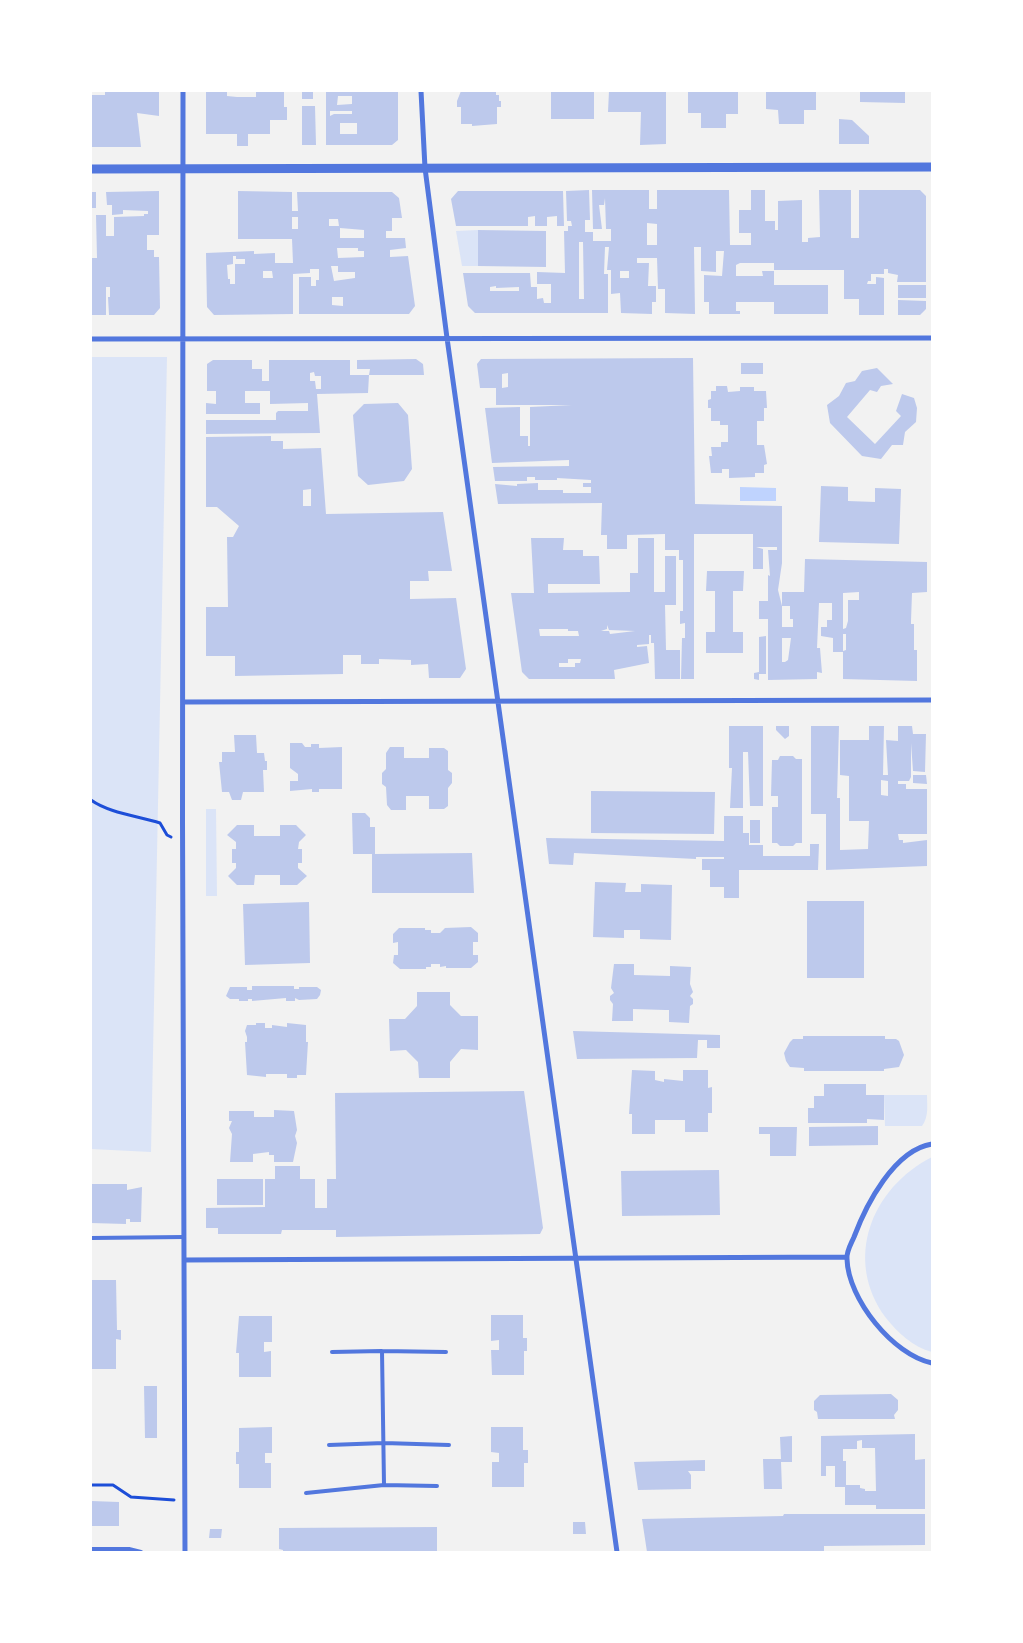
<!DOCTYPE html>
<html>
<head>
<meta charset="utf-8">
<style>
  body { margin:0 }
  #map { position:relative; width:1023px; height:1643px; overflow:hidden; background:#f2f2f2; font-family:"Nunito Sans",sans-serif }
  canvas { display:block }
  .frame { position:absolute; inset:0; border:92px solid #fff; pointer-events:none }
</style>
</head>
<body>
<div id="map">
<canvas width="1023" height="1643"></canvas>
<div class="frame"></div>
</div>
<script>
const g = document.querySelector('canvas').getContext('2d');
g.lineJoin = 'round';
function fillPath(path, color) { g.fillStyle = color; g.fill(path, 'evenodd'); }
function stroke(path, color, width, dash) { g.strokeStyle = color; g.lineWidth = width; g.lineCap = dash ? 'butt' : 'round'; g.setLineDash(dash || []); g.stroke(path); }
fillPath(new Path2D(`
  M478,230v36h-16l-6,-35z
  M91,357h76l-16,795 -60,-3z
  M206,809h10l1,87h-11z
  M884,1095h43c0,10 2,22 -5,31h-37z
  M932,1157v195c-19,-5 -34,-19 -46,-34 -43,-58 -15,-130 46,-161z`), '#dbe4f7');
fillPath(new Path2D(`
  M740,487l36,1v13h-36z`), '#bfd3fe');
fillPath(new Path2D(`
  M105,91h54v25l-22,-3 4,34h-50v-52h14z
  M206,91h21v5l10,1h19v-6h28v16h3v13h-17v14h-22v12h-11v-12h-31z
  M302,91h11v8h-11z
  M326,91h72v49l-6,5h-66zM338,96h14v8l-15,1zM330,111h22v3h-18l-4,2zM340,123h17v11h-17z
  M461,91h35v4h3v6h2v6h-4v17l-25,2v-2h-11v-17h-4v-6z
  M551,91h43v28h-43z
  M609,91h57v53l-26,1 1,-33h-33z
  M688,91h50v23h-12v14h-25v-15h-13z
  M766,91h50v19h-12v14h-25l-1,-14 -12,-1z
  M860,91h45v12l-45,-1z
  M302,106h13l1,39h-14z
  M839,119l13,1 17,16v8h-30z
  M589,190l1,30h-5v12h8v9h18v-12h-5l-1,-31 -1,7h-5l3,24h-9l-1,-39h57v19h8v-19h72l1,55h21v-12h-12v-23h12v-20h14v31h10v9h3v-29l24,-1v42h6v-4l12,-1 -1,-47h32v48h8v-48h61l6,6v86h-29l1,-7 -10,-2v-4h-4v5h-13v7h-3l-1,3h9v-7l8,1v37h-25v-16h-15v-29h-70v-7h-34l-4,2v11h27l-1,-5h12v14h54v29h-54v-12h-38v9h4v3h-31v-12h-5v-27l18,1 2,-25h-8v21l-15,-1v-24h-7l1,67 -30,-1v-24h-7l-1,-31h-20v5h12l-1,23h8v16h-4v12l-31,-1 -1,-20 -9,1v-24h-4l2,-23h-4l-1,27h4v39h-133l-7,-7 -5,-33h67l1,14h6v12l6,-1 1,5h7v-19h-14v-12l28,1 -1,-42h4v-5h4l-1,-5h-4l-1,-30zM647,223l10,1v21h-10zM579,242h4l1,57h-5zM620,271h9v7h-9zM496,286v2l23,-1v4h-29v-4z
  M159,191v44h-12v15h7v7h5l1,51 -6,7h-45l-1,-18h2v-10h-4v28h-15v-57h6l-1,-43h10v21h8v-19l30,-1v-2h4v-3l-25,-1v4l-11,1v-10h-5l-1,-13z
  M238,191l54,1v19h6l-1,-19h95l7,6 3,20h-10v13h-6v7h19l1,10 -16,2v7l18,-1 7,50 -6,8h-110v-37h12v9h5v-6h3v-11h-9v4l-17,1v40l-79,1 -7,-8 -1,-54 48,-2v3l21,-1v10h18l-1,-24h-54zM292,217h6v12h-6zM329,219h9l1,7h-10zM340,228l24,2v8h-24zM337,248h21v3h6v6l-26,1zM233,256h3v3h9v5h-10v20h-5v-5h-2l-1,-14 6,-1zM331,266h7v6h17v6l-21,3zM263,271h9l1,7h-10zM332,297h11v9l-11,-1z
  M458,191h105l1,35h-7v-10l-10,1v9h-12v-10l-7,1v9h-72l-5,-27z
  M91,192h5v16h-5z
  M478,230l68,1v36l-68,-1z
  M898,285h28v13h-28z
  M898,300l28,1v8l-6,6h-22z
  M693,358l2,146 87,2v57l-4,27 4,16v-14h22l1,-33 122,3v30l-15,1 -1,28v3h3v26h3v31l-74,-2v-28l3,-1v-16h-3v18h-10v-14l-12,-2v-9h6v-7h5v-17h-13l-2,45h3l2,25 -5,-1v7l-49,1v-61h-9v-18h9v-26l2,1 -2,-26h9v-3h-21l7,2v20h-10v-35h-59v145h-13l1,-41h3v-15l-5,1v-13h3v-51h-4v-10h-14v-16l-38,1v14h-20v-14h-6l1,-32 -104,1 -3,-20 22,2v-2l21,-1v7h25v3h28v-6h-8v-4h8v-3l-34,-2v2h-22v-3h-8v4h-32l-2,-14 76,-1v-6l-77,3 -7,-55 35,-1v29h8v10h2v-39l42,-2h-76v-17h-16l-3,-24 4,-5zM508,373v14l-6,1v-14zM859,592v8h-11v21l-2,7 -3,1v-36zM782,606h8v13h3v8h-11zM782,638h9l-3,22 -3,2h-3z
  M416,359l7,5 1,11h-55l1,-6h-13v-9z
  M213,360h39v9h10v12h7v-21h81v15h19l-1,18 -51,1 3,39 -114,1v-14h70v-7l2,-2h30v-8l-38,1v-13h-25v12h15v11h-54v-11l10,1v-13h-9v-27zM314,372l1,4h6v13h-5l-1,-8h-5v-8z
  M741,363h22v11h-22z
  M877,368l16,16 -12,2 -4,6 -7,-2 -23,27 28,27 26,-28 -5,-5 6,-17 12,4 3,10 -1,14 -11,10 -2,13h-11l-11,14 -19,-3 -32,-33 -3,-18 12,-9 7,-13 9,-2 7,-10z
  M716,386h11l1,6 12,-1v-4h14v4h12l1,17h-3v13h-7v24h7l3,19 -3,1v8h-9v4l-26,1v-9h-7v4h-11l-2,-17h3l-1,-9h10v-5h7v-17h-8v-4h-9v-13h-3v-8l3,-1v-8h5z
  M398,403l10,12 4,54 -8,12 -36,4 -10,-9 -5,-61 11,-11z
  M271,436v5h12v8l38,-1 5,66 117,-2 9,59h-24l1,10h-19v18l46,-1 10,71 -6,9h-31l-1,-14 -17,1v-5l-32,-1v5h-18v-9h-18v19l-108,2v-20h-29v-49h22l-1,-70h6l6,-11 -22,-19h-11v-70zM311,489v17h-8v-16z
  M821,486l27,1v14l27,1v-14l26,1 -2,55 -80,-2z
  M531,538h33l-1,12h20v6h16l1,28h-52v9l82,-1v-19h8v-35h16v54h11v-36h11v49h-11l1,45h14v29h-25l-1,-36h-3v-8h-2v9l-12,1v2l10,-1 2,17 -35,7 1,9h-86l-7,-7 -11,-79h23zM607,625l2,5 26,1 -25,3 -1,-3h-8l6,-2zM539,629h29v2h10l1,5h-39zM568,659h13l-1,4h-5v4h-16v-4h9z
  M707,571h37l-1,20h-10v41h10v21h-37v-21h9v-41h-9z
  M766,636v38h-7v6l-5,-1v-6l5,-1v-35z
  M729,726h34v80h-13l-2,-54h-5v56h-13l2,-40h-3z
  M776,726h13v10l-4,3 -9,-9z
  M811,726h28l-2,72h3v52l28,-1 1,-28h-20v-45l-9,-1v-35h29v-14h15l-1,49h5l-2,-35 12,1v-15h14l1,8h13l-1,38 -12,-1 -2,-28v34l-2,4h-11v3h8v5h21v45h-29l1,6h4v3l24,-3v26l-101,4v-56h-15zM881,780l7,1v15l-7,-1z
  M234,735h22l1,18h7l1,8h2v9h-4l1,22h-21l-2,8h-9l-3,-8h-7l-3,-30h3v-10h13z
  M290,743h12l3,4h6v-3h8v4l23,-1v42h-23v3h-7v-3l-22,2v-10h8v-7l-8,-6z
  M390,747h14v11h25v-10h15l4,3v19l4,3v10l-4,5v18l-4,3h-15v-13h-23v14h-15l-4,-5 -1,-18 -4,-3v-11l4,-4v-16z
  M780,756h13l3,3h6v84h-6l-3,3h-13l-3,-3h-5v-36h6v-11h-7l1,-36h6z
  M913,775h13l1,9 -14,-1z
  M591,791l124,1 -1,42 -123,-1z
  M352,813h13l5,5v9h5v27l97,-1 2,40h-102v-39h-19z
  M724,816h19v17h6v12h14v11h47v-12h9l-1,26h-79v28h-15v-11h-14v-17h-8v-11h22v-2h-28v2l-122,-6 -1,12 -24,-1 -3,-26 178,3z
  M750,820h10v23h-10z
  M237,825h17v11h26v-11h16l10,10 -7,7 -1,7h4v14h-4v5l9,8 -10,9h-17v-10h-25l-1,10h-17l-9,-9 8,-8v-5h-4v-14h4v-7l-9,-7z
  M595,882l31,1 -1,9h16v-8l31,1 -1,55 -31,-1v-9h-16v8l-31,-1z
  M807,901h57v77h-57z
  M309,902l1,61 -65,2 -2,-61z
  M471,927l7,6v9h-5v13h5v7l-7,6h-25v-2l-6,1v-3h-9v3h-5v2h-26l-7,-6 1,-8h4v-13l-5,1v-9l6,-6h26v2h6v3h9l5,-5z
  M614,964h20v11l36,1v-10l21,1 -1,17 3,8 -3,4 3,3v5l-3,2 -1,17 -20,-1v-12h-4l-32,-1v12h-21l1,-17 -3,-4v-4l4,-3 -3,-5z
  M252,986h42v3h5v-2h18l4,3 -1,5 -3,4 -18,1 -4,-2v3h-9v-3l-34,3v-2h-4v2h-9v-2h-9l-4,-3 4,-9h17v3h5z
  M417,992h33v13l11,11h17v34l-17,-1 -11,13v16h-31l-1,-16 -12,-12 -16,1 -1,-32h16l12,-13z
  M256,1023h9v5h7v-3l15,2v-4l19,2v17h2l-2,33h-9v3h-10v-4h-21v3l-19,-2 -2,-33h2v-5l-2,-6 2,-6h9z
  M573,1031l147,4v13h-13v-8h-9l-1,18 -120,1z
  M803,1036h82v3h11l3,2 5,14 -5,12 -15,2v2h-80v-3l-14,-1 -4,-6 -2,-8 6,-11 3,-3h10z
  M632,1070l23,1v9l9,2v-3l19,2v-11h25v18l4,-1v26h-4v19h-23v-12h-30v14h-23v-20h-3z
  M824,1084h42v11h18v25l-17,-1v4h-59v-15h6v-12h10z
  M524,1091l19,137 -3,6 -204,3v-7h-54l-1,4h-63v-6h-12v-20l59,-1v-28h10v-13h25v13h15v29h12v-29h9l-1,-86z
  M274,1110l20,1 3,19 -2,6 2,7 -4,19h-19v-7h-5v-3l-16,2v8h-23l2,-28 -3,-6 3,-7h-3v-10h25v6h20z
  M878,1126v19l-69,1v-19z
  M759,1127h38l-1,29h-26v-22h-11z
  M719,1170l1,45 -98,1 -1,-45z
  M217,1179h46v26h-46z
  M91,1184h36v6l15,-3 -1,35h-11v-3h-4v5l-35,-1z
  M91,1280h25l1,50h4v10l-5,-1v30h-25z
  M491,1315h32v23h4v13h-3v24h-32l-1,-25h8v-10l-8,1z
  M239,1316h33v26h-8v10l7,-1v26h-32v-24h-3z
  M144,1386h13v52h-12z
  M891,1394l7,6v10l-4,5 1,4h-77l-1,-7 -3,-2v-9l6,-6z
  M272,1427v26h-7v10h6v25h-32v-24h-3v-12h3v-24z
  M491,1427h32v23h5v13h-4v24h-32v-25h7v-9l-8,-1z
  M915,1434v26l10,-1v50h-49v-4h-31v-18h-10v-21h-9v10h-5v-40zM862,1440v8h13l1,43h-11v-2l-5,-1v-3h-14v-24h-3v-12h14v-8z
  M792,1436v26h-11l1,27h-18l-1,-30h18l-1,-22z
  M705,1460v11h-17l3,4v14l-53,1 -4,-28z
  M91,1501l28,1v24h-28z
  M784,1514h141v31l-101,1v6h-177l-5,-33 141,-3z
  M573,1522h12l1,12h-13z
  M437,1527v25h-154v-2l-4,-1v-21z
  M210,1529h12l-1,9h-12z`), '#bdc9ec');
stroke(new Path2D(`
  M91,800c18,13 47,16 69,23l7,12 4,2
  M91,1485h22l18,12 43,3`), '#1d4ed8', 3);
stroke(new Path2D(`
  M91,1238l93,-1
  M332,1352l50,-1
  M329,1445l55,-2 65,2
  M384,1485l53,1
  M306,1493l78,-8 -2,-134 64,1
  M91,1549h38l12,3`), '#5277de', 4);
stroke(new Path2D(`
  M183,91c0,487 -2,974 2,1461
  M421,91l4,77 22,170 170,1214
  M91,339l841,-1
  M184,702l748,-2
  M932,1144c-38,6 -66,61 -78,93 -3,7 -8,15 -7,22 1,40 46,96 85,104
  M184,1260l662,-3`), '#5277de', 5);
stroke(new Path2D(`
  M91,169l841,-2`), '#5277de', 9);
</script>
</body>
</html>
